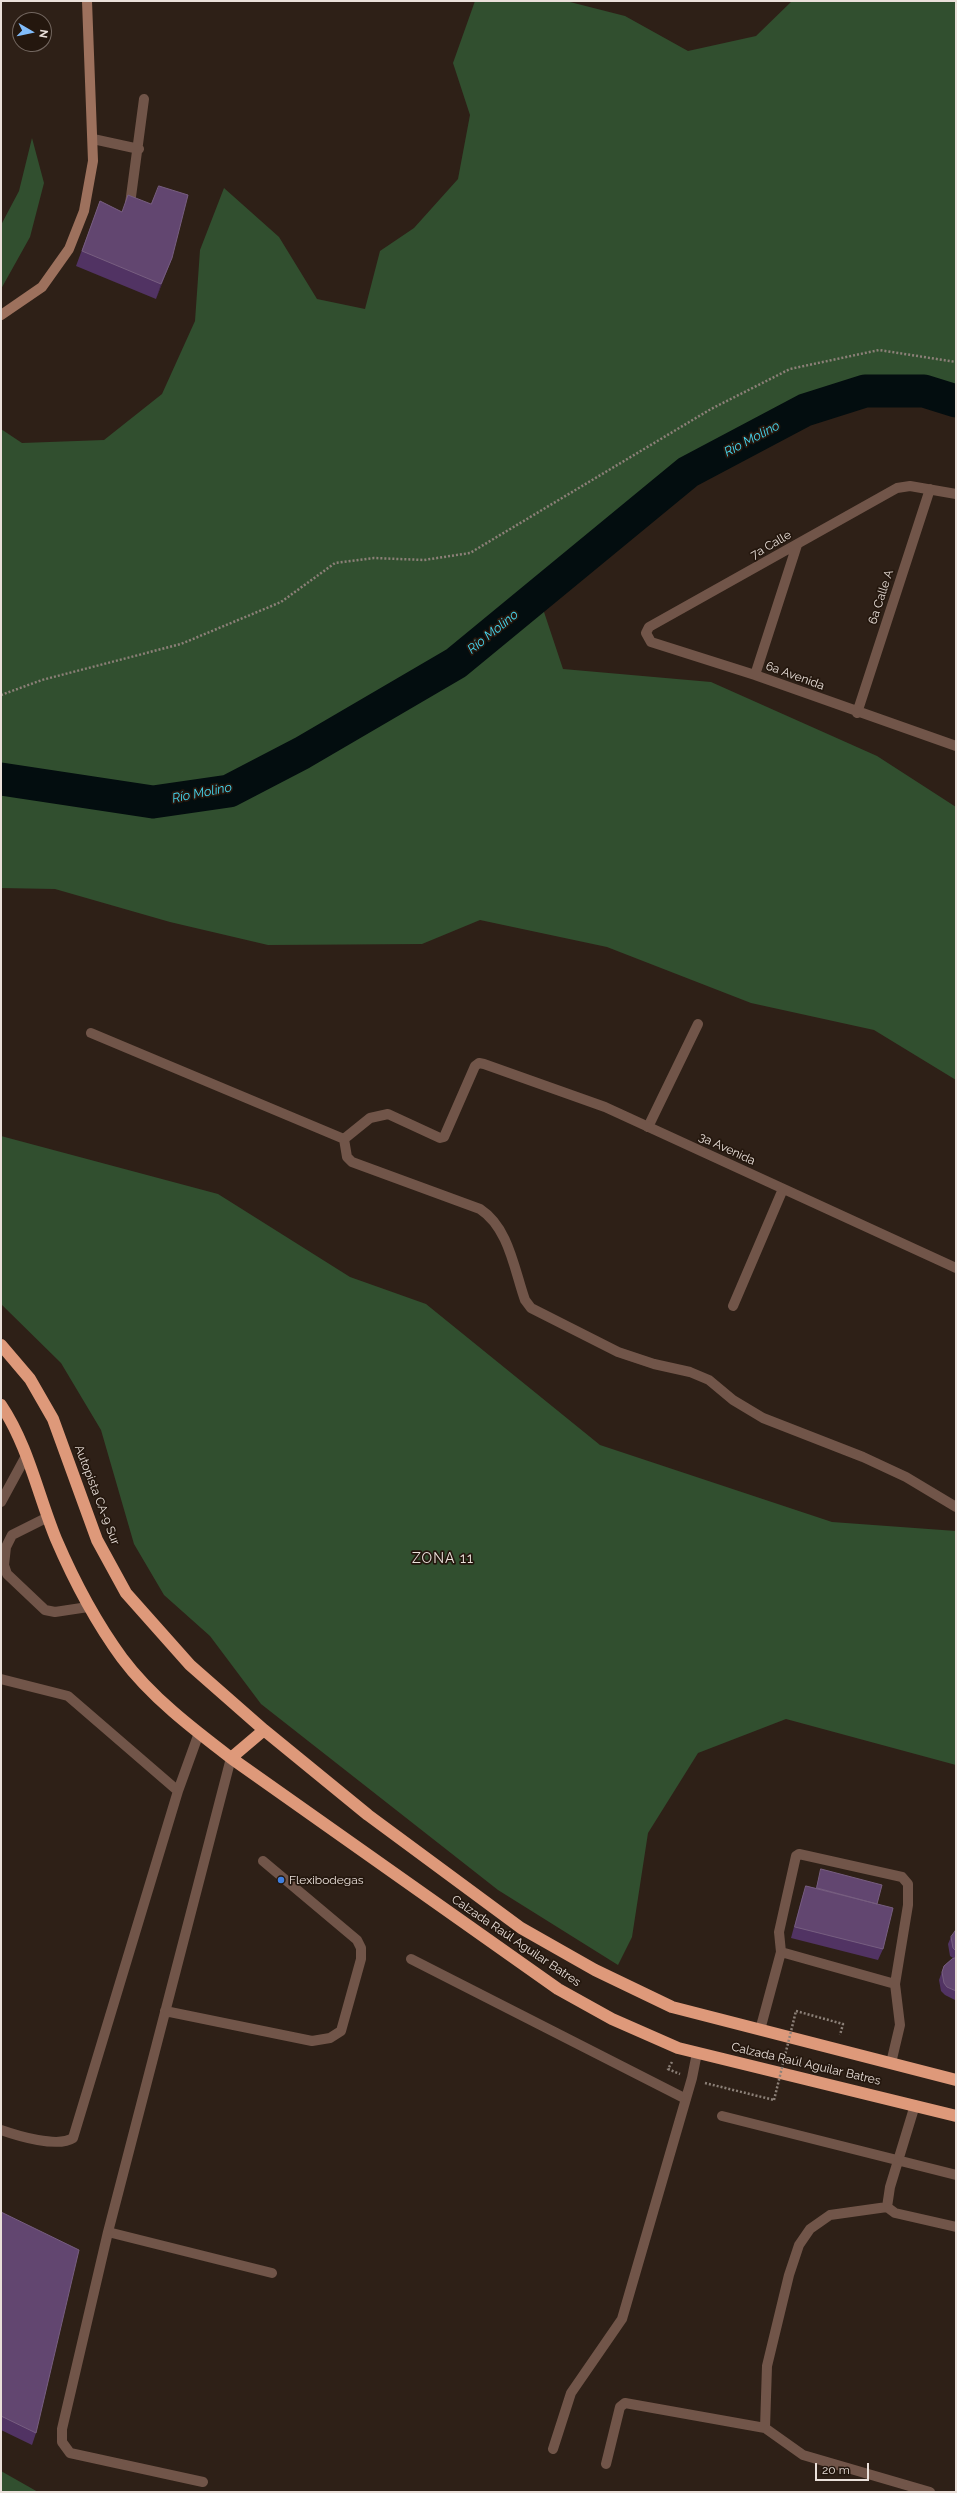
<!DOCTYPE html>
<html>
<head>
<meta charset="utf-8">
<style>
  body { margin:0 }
  #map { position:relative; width:957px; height:2493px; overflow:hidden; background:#2e2017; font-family:Raleway,sans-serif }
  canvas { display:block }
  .frame { position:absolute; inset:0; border:2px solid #eae0da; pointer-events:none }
  .north { position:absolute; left:12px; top:12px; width:40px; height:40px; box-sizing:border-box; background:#24170e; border:1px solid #736760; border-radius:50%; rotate:99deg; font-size:11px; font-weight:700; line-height:16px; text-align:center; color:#eae0da }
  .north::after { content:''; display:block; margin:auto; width:14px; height:18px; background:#81bcfa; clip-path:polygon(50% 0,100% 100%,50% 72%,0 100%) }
  .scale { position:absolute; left:815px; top:2463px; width:54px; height:18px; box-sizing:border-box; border:2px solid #eae0da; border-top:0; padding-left:5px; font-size:12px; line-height:14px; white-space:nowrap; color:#eae0da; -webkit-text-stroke:3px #24170e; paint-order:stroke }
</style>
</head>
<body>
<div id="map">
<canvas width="957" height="2493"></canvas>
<div class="frame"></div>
<div class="north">N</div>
<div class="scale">20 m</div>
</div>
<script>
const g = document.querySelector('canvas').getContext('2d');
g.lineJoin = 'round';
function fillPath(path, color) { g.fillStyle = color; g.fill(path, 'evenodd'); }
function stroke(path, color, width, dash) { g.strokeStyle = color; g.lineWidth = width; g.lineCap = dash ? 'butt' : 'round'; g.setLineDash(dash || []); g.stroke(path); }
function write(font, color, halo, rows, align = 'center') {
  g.font = font + ' Raleway,sans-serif'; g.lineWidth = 3.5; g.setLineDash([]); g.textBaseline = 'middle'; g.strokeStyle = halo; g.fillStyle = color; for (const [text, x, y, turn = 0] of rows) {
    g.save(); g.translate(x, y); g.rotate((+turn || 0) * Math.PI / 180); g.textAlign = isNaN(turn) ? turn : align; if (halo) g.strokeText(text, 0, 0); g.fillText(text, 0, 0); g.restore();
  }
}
fillPath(new Path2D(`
  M475,1h91l59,15 63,35 68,-15 36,-35h164v398h-113l-175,93 -132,96 27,81 148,13 166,74 79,51v273l-82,-50 -123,-27 -144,-56 -127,-27 -58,24 -154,1 -98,-23 -115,-33 -54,-1v-459l21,14 82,-3 58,-46 33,-73 5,-71 24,-62 55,49 38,62 48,10 15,-58 34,-23 44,-49 12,-64 -17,-52z
  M32,138l12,45 -14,54 -29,52v-64l18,-34z
  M1,1136l217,58 132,83 76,27 174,141 232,77 124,9v234l-170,-46 -88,34 -50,80 -16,104 -14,28 -120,-75 -237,-186 -51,-68 -46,-41 -30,-51 -33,-114 -40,-67 -60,-59z
  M1,2471l37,21h-37z`), '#314f2f');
stroke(new Path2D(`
  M1,779l152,23 76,-11 73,-38 154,-90 232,-191 117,-62 60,-19h59l32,10`), '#030d0f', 33);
stroke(new Path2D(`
  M1,695l41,-15 139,-36 100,-42 54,-39 39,-5 50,2 46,-7 241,-144 79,-40 89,-19 77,12
  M796,2011l47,13 -3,11
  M672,2062l-4,7 12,5
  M705,2083l69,17`), '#8c8078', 2.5, [2, 2]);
stroke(new Path2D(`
  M93,139l46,10
  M130,204l14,-105
  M648,1127l50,-103
  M48,1517l-36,18 -6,12 -2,18 3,9 38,36 10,2 33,-5
  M1,1679l67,17 110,95
  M411,1959l275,140
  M165,2011l147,30 18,-3 11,-7 20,-72v-11l-4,-8 -94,-79
  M760,2030l21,-78
  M891,2063l9,-38 -5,-41 13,-79v-21l-6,-7 -103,-23 -3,2 -17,76 2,20 114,32
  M915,2105l-25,82 -3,20 8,6 61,14
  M722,2116l234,59
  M1,2130c17,6 57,18 72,8l105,-347 21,-58
  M887,2207l-57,8 -20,14 -11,16 -10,30 -22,91 -2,62 38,27 127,37
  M108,2232l164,41
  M553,2449l18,-56 51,-74 70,-241 5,-25
  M606,2464l14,-57 5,-4 140,25
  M203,2482l-133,-29 -8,-11v-13l46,-197 123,-474`), '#715549', 10);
stroke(new Path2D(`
  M956,494l-46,-8 -13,2 -248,139 -3,6 5,9 104,33 201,71
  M755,675l42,-130
  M857,713l73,-224
  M91,1033l253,106
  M344,1139l3,18 5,5 128,47c29,19 34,60 45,91l6,8 87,44 36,12 36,8 19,8 24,20 30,18 100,39 43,20 50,30
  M344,1139l26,-21 18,-4 52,24 4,-1 31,-71 4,-3 5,1 121,43 351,161
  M733,1306l50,-117
  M1,1502l25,-46`), '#715549', 10);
stroke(new Path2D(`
  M1,315l41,-28 27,-38 15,-38 9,-50 -6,-160`), '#9d715d', 10);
stroke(new Path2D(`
  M1,1345l29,34 23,40 44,121 29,53 64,72 74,65 104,85 153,113 74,42 77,37 284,73
  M1,1405c27,40 37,90 55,134 18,42 39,82 66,119 29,39 71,71 109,100l327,231 54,30 66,29 278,68
  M231,1758l33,-28`), '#de997a', 12);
stroke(new Path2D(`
  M774,2100l22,-89`), '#8c8078', 2.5, [2, 2]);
fillPath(new Path2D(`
  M100,201l22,11 50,46 -16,41 -80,-33z
  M821,1869l56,35 6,45 -5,11 -87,-22 11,-41 4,-11 10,2z
  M956,1930v70h-1l-10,-5 -4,-4 -2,-11 5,-14 9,-8 -3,-2 -2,-12 3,-7z
  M1,2212l35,221 -4,12 -31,-15z`), '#513363');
fillPath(new Path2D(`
  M172,258l-6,15 -10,26 5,-15z`), '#3c243f');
const building = new Path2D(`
  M159,186l29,9 -16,63 -11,26 -79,-33 18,-50 22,11 6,-17 23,9z
  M821,1869l61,16 -5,19 -60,-16z
  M806,1886l87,22 -10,41 -88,-22z
  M956,1930v21l-3,-3 -2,-11z
  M956,1958v33l-9,-4 -3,-4 -2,-11 2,-6 8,-7z
  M1,2212l78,38 -43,183 -35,-17z`);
fillPath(building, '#624670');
stroke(building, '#775e80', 1);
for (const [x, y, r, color] of [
  [281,1880,4,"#3f7fe0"]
]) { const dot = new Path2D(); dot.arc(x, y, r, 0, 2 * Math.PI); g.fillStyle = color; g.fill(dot); stroke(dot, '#24170e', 1.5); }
write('12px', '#eae0da', '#24170e', [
  ["7a Calle",771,545,-30],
  ["6a Calle A",881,597,-72],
  ["6a Avenida",795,676,20],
  ["3a Avenida",727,1149,25],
  ["Autopista CA-9 Sur",97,1495,69],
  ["Calzada Raúl Aguilar Batres",516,1941,34],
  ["Calzada Raúl Aguilar Batres",806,2064,13]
]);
write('12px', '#eae0da', '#24170e', [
  ["Flexibodegas",289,1880]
], 'left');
write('italic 13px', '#46d7f0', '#24170e', [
  ["Río Molino",752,439,-28],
  ["Río Molino",493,632,-39],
  ["Río Molino",202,793,-11]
]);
g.letterSpacing = '1px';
write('14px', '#eae0da', '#24170e', [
  ["ZONA 11",443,1559]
]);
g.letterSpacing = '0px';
</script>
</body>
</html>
